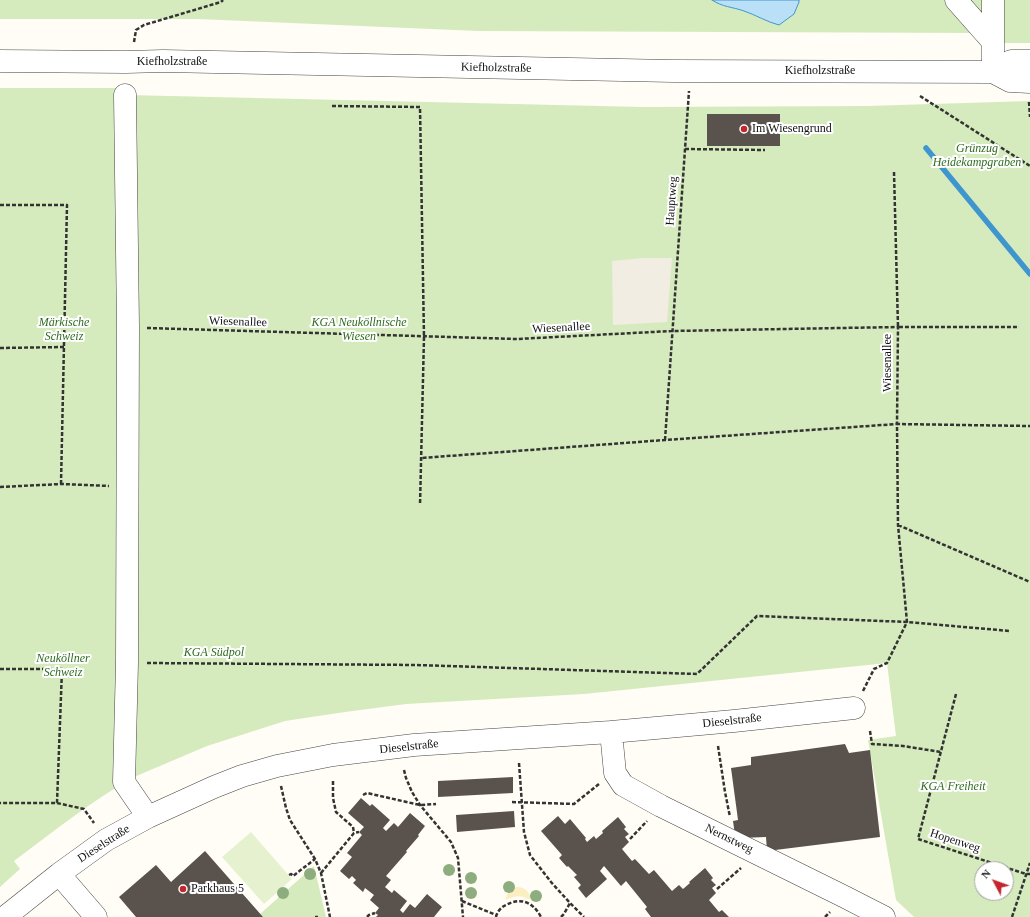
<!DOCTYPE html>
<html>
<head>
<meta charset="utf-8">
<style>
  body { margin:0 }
  #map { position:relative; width:1030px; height:917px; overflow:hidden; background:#fffdf5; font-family:Georgia,serif }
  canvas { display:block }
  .north { position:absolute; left:974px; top:861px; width:40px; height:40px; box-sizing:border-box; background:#fff; border:1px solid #a0a0a0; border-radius:50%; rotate:311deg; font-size:11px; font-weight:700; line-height:16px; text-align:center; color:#111 }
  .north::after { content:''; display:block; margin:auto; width:14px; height:18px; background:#c4262e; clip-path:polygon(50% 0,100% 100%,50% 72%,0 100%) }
</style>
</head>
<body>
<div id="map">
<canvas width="1030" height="917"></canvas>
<div class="north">N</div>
</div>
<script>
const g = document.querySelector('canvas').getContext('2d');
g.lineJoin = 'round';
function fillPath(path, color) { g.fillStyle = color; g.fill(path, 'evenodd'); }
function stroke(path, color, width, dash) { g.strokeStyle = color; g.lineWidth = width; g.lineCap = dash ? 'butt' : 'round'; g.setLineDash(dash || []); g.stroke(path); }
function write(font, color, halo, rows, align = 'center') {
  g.font = font + ' Georgia,serif'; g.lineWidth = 4; g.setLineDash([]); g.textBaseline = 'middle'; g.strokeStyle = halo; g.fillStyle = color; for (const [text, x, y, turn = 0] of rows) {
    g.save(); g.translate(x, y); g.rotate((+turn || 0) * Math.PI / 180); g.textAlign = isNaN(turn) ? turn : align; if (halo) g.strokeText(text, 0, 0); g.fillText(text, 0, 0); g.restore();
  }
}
fillPath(new Path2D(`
  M0,0h955l21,33 -498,-2 -280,-12h-198z
  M967,0h63v43h-28z
  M0,88h120l7,7 516,12 224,-1 163,-5v816h-116l-18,-17 -28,-160 28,-4 -9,-73 -303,31 -178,10 -61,8 -60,9 -78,25 -73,31c-43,24 -81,55 -120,84l6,8 -20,18zM982,869h24v24h-24z
  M314,866l12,51h-63l-3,-3z`), '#d5ebbd');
fillPath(new Path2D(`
  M517,887c8,0 13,5 14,13 -11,-5 -14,-5 -25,0 0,-7 4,-11 11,-13z`), '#fbeec1');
fillPath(new Path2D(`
  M251,832l41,47 -28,25 -42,-47z`), '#e6f2cf');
fillPath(new Path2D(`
  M643,258h29l-5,64 -54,3 -1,-64z`), '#f1ede2');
const water = new Path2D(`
  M712,0h87v2l-5,12 -15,11c-12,-3 -23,-10 -35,-14 -11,-4 -22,-4 -32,-11z`);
fillPath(water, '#b9e0f7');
stroke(water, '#3f96cf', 1);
stroke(new Path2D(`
  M926,148l104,126`), '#3f96cf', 5.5);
fillPath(new Path2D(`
  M707,114h73v32h-73z
  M845,744l4,9 21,-3 10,87 -113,14 -1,-14 -26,1 -5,-3 -2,-14 5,-1 -7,-52 20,-3v-8z
  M513,777v16l-75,4v-16z
  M361,798l9,8 2,-2 18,16 -7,8 3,3 8,-8 4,4 12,-14 15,13 -7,9 1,1 -13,15 1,1 -21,24 5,4 -6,7 7,6 2,-3 13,11 -7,9 3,3 7,-9 5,4 12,-14 15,13 -8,10h-58l2,-2 -3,-2 4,-5 -9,-8 4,-5 -9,-7 -2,4 -10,-9 3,-3 -4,-4 -3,3 -9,-8 12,-14 -5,-4 15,-18 -3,-3 5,-5 -16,-14z
  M514,811l1,16 -58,5 -1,-17z
  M558,816l7,8 5,-5 16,19 -1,1 2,3 7,-6 2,3 7,-6 -1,-2 16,-14 8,10 -2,2 5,5 -4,3 4,5 -7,7 10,12 3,-2 14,15 5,-4 18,21 7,-6 4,4 7,-6 -1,-1 16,-14 8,10 -2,2 5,5 -4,3 4,5 -7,7 10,12 3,-2 7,7h-78l-6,-8 2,-2 -21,-26 -5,5 -17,-20 -4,5 7,8 -21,19 -8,-10 3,-3 -7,-8 3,-2 -9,-9 -1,1 -8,-9 3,-3 -21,-24z
  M205,851l58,66h-127l-17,-20 37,-32 15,17z`), '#5a524d');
const minor = new Path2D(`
  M956,0l37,42v30
  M993,42v-42
  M0,61l126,1 37,-1 510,10 320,1 17,9 20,1
  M993,72l18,-11h19
  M125,95l3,232 -1,336 -3,119 24,35
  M611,732l4,41 8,12 38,21 184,91 39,20
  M59,874l37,43
  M5,917l54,-43 47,-34 42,-23 66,-30 28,-11 35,-10 56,-11 81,-10 197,-13 123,-11 120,-13`);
stroke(minor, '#444', 23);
stroke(new Path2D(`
  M134,42l2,-12 8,-5 77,-23 2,-2
  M920,96l110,70
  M1029,102l1,15
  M332,106l88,1 4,230 -4,168
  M685,149l80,1
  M894,172l4,155h121
  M0,205h67l-6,279
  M147,328l370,11 155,-8 226,-4 -1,97 -232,16 -244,18
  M0,348l64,-1
  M665,440l24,-349
  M0,487l61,-3 48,2
  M898,525l132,57
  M147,663l270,2 280,9 60,-58 150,6 103,9
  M0,669h62l-5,134h-57
  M863,691l11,-22 13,-6 20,-41 -9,-97 -1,-101 133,2
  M956,694l-38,145 108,35h4
  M870,731l2,13 31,2 38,6
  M718,746l7,46 5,25
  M519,763l5,69 6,23 21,27 19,21 14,14
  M404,770l2,8 6,14 8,13 31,37 7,16 5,59
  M333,781v17l3,14 17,15 1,6
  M281,786l5,22 4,12 25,39 6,14 9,44
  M363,795l4,-2 53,12 16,-1
  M512,802l62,2 25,-20
  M57,803l27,6 10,14
  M630,839l17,-18
  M321,873l33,-40 5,-1
  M289,875l2,-1 2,2 22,-17
  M717,889l24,-21
  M462,901l34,14
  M315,917h3
  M367,917l2,-2 6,-2
  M496,917c1,-5 5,-10 10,-12 15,-8 27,-3 35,12
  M561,917l3,-3 6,-11
  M825,917l5,-5
  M1012,917l18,-54`), '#333', 2.5, [4, 2]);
stroke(minor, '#fff', 22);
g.fillStyle = '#8dad7f';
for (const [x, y] of [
  [449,870],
  [310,874],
  [471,878],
  [509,887],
  [283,893],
  [471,893],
  [536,896]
]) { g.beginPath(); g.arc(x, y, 6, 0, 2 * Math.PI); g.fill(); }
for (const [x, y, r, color] of [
  [744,129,4,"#c4262e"],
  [183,889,4,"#c4262e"]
]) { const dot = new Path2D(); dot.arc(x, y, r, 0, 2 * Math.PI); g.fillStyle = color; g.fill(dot); stroke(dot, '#fff', 1.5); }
write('12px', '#111', '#fff', [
  ["Kiefholzstraße",172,62],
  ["Kiefholzstraße",496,68,1],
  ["Kiefholzstraße",820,71],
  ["Hauptweg",672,201,-86],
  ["Wiesenallee",238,322,2],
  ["Wiesenallee",561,328,-3],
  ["Wiesenallee",888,363,-90],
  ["Dieselstraße",732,721,-6],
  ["Dieselstraße",409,747,-6],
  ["Nernstweg",729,839,26],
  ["Hopenweg",955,841,18],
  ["Dieselstraße",104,844,-33]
]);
write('12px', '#111', '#fff', [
  ["Im Wiesengrund",752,129],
  ["Parkhaus 5",191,889]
], 'left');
write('italic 12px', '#2f6b1f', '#fff', [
  ["Grünzug",977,149],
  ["Heidekampgraben",977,163],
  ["Märkische",64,323],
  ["Schweiz",64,337],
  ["KGA Neuköllnische",359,323],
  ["Wiesen",359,337],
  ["KGA Südpol",214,653],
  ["Neuköllner",63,659],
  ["Schweiz",63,673],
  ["KGA Freiheit",953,787]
]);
</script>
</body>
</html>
